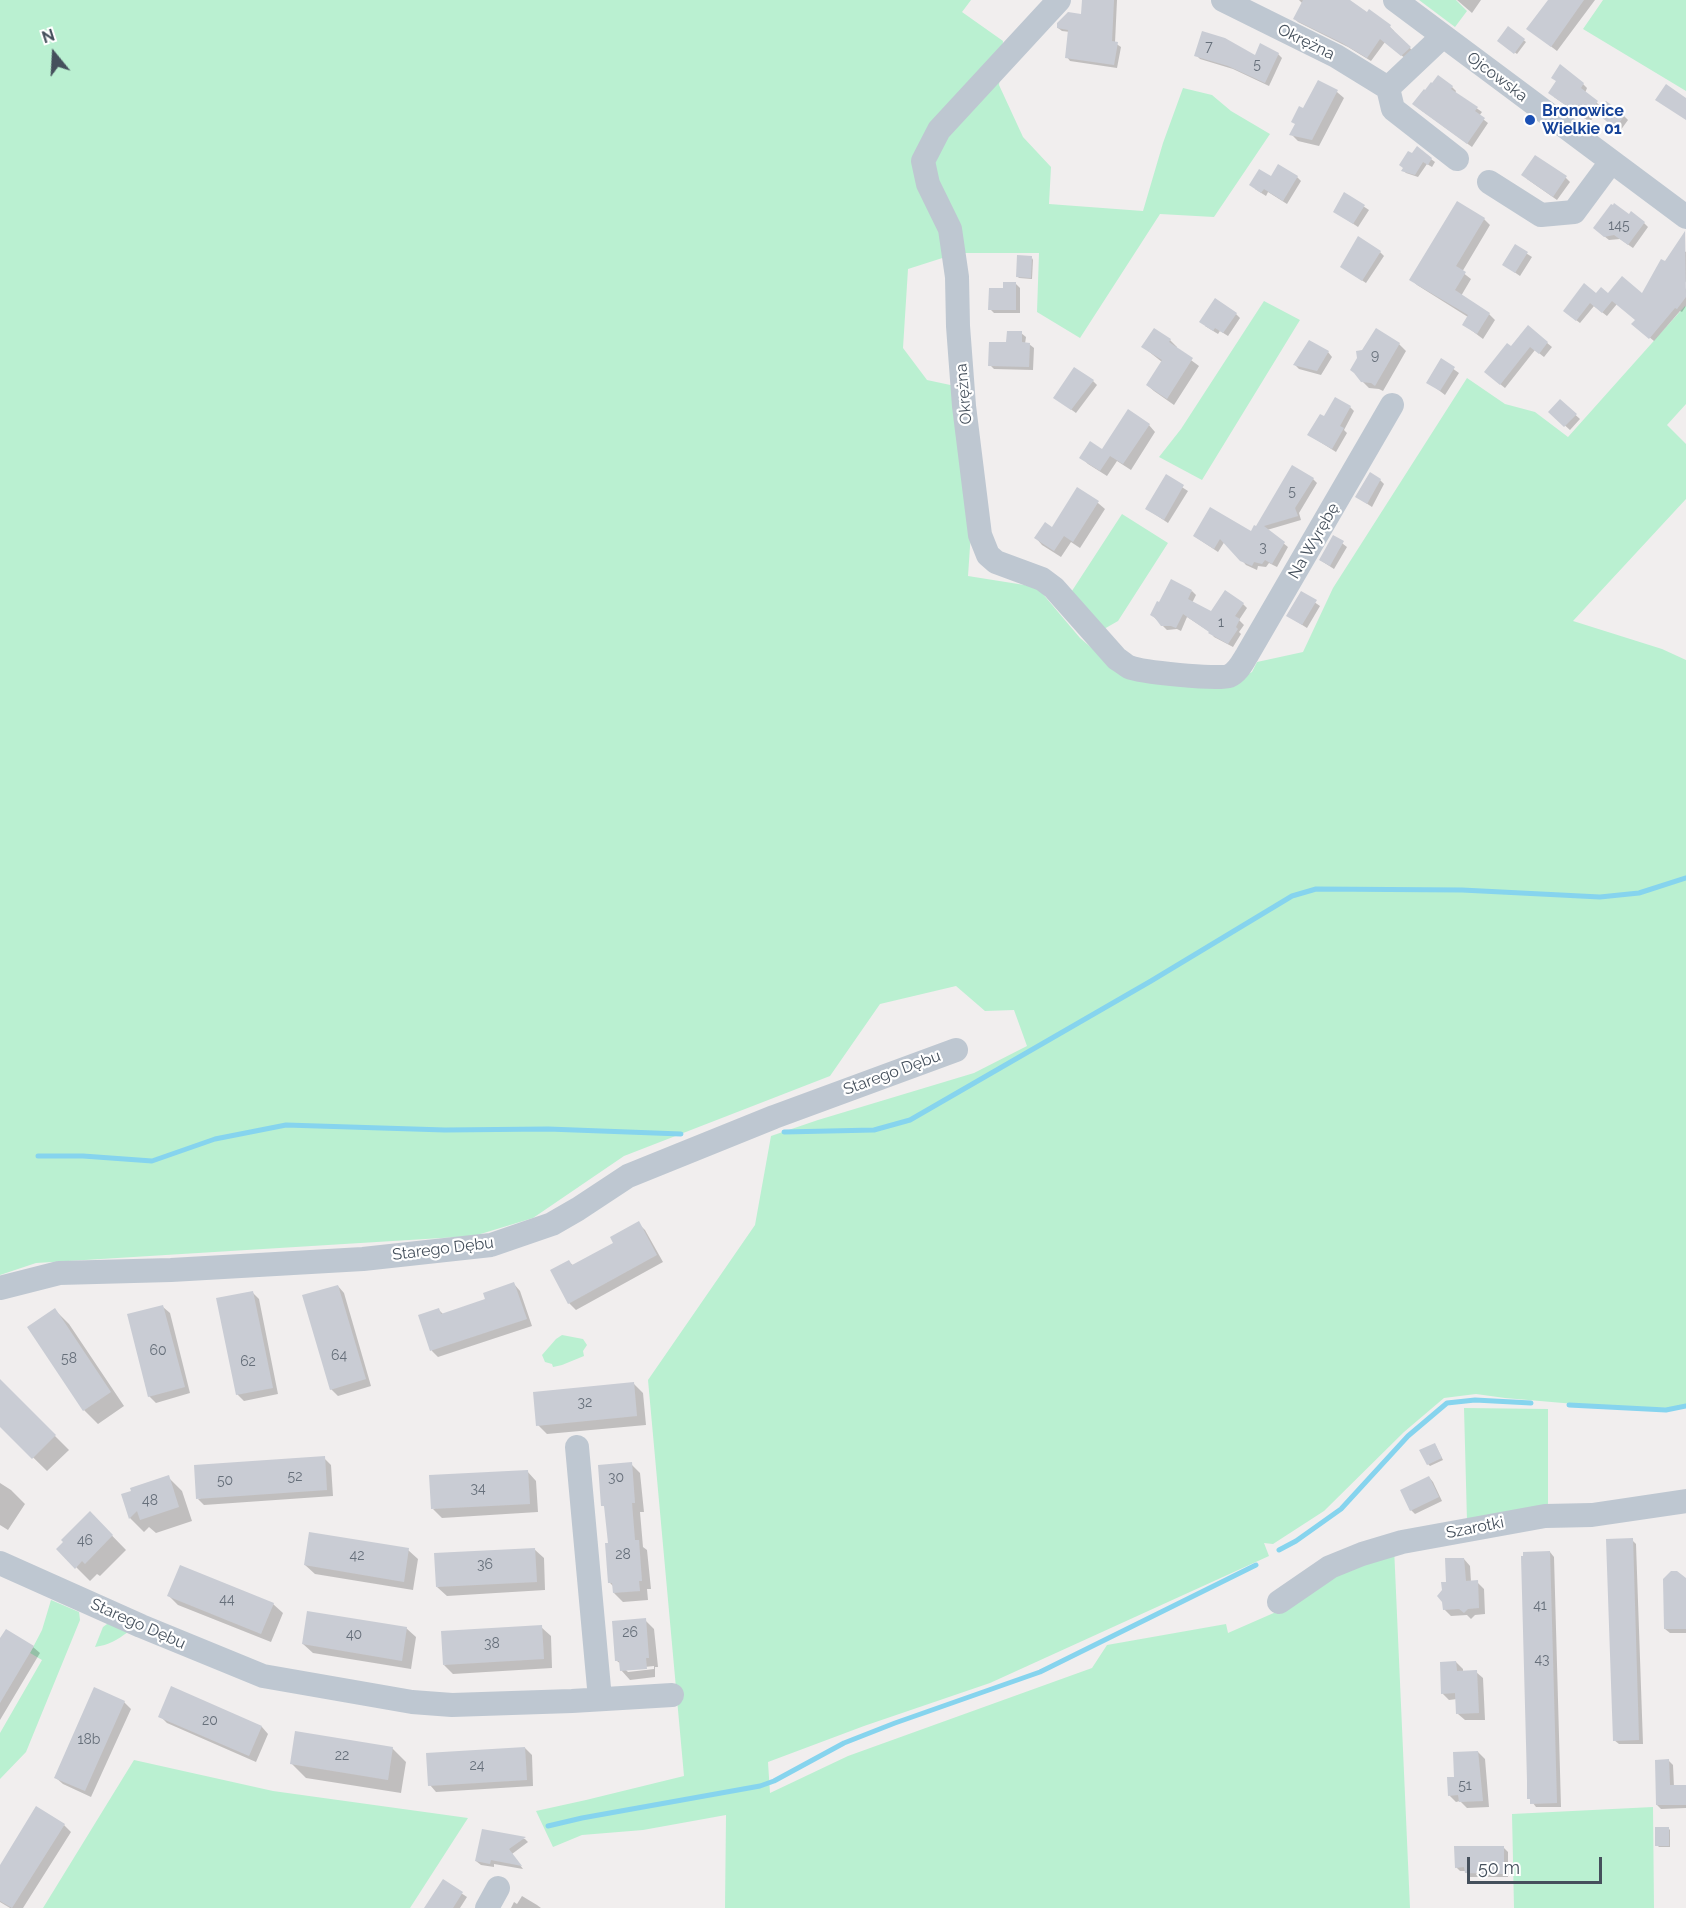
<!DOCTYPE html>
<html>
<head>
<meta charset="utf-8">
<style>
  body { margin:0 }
  #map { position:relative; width:1686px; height:1908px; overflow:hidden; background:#f1eeee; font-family:Raleway,sans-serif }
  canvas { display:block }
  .north { position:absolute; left:24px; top:24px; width:60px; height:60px; -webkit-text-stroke:4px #fff; paint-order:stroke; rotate:342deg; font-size:16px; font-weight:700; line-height:24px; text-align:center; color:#45505c }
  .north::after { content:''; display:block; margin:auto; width:21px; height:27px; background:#45505c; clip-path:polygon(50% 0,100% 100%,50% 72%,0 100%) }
  .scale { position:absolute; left:1467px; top:1857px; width:135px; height:27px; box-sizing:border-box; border:3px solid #45505c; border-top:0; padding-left:8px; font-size:18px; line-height:21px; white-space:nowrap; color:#45505c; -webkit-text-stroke:4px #fff; paint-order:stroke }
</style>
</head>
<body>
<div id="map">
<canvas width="1686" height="1908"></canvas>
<div class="north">N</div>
<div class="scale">50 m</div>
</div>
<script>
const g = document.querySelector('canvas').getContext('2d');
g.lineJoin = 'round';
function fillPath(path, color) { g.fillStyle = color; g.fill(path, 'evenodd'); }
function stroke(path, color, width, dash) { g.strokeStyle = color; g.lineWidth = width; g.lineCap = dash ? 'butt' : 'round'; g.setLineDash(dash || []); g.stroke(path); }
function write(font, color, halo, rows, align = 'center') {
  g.font = font + ' Raleway,sans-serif'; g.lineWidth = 4.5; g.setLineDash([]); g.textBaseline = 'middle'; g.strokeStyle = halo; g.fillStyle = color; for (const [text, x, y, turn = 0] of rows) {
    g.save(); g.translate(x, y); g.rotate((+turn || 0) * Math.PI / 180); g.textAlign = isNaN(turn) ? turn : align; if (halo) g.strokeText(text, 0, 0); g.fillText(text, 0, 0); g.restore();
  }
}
fillPath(new Path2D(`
  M0,0h971l-9,12 41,29 -4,44 24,52 28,30 -2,37 94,7 20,-68 20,-55 29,7 19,16 39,23 -56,83 -54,-3 -80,124 -43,-26 2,-59h-81l-50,16 -5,79 24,32 28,6 16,146 -3,44 69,11 43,51 34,29 116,17 22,-12 5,-10 46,-10 30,-64 134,-210 38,26 30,8 33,25 117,-131 1,1v97l-19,21 19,19v55l-113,122 89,28 24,11v744l-17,4 -71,-2 -93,-8 -29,-4 -32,4 -40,34 -80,79 -51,33 -9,-1 5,13 -279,127 -126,43 -96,36 2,31 78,-37 244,-88 15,-23 119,-21 2,9 48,-21 31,-22 87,-43 16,361h-685l1,-93 -83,15 -61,5 -29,12 -17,-36 50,-11 98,-24 -36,-396 107,-155 16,-89 47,-16 156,-47 53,-27 -13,-36 -29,1 -29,-25 -76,18 -50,72 -206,80 -91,62 -59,18 -438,27 -36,12z
  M1419,0h37l11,11 -12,16z
  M1603,0h83v91l-103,-62z
  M1264,301l36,19 -98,160 -43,-23 22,-28z
  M1122,514l46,29 -50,78 -14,8 -36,-32z
  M562,1335l21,4 4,6 -4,6 1,5 -22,9 -9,2 -1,-3 -7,-2 -3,-7 14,-16z
  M1464,1408l84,1v101l-81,11z
  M51,1600l28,12 1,8 -54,132 -26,27v-46l42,-73 -12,-7 12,-23z
  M107,1624h11l10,8c-11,8 -19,13 -33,15l8,-20z
  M134,1760l139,31 195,27 -58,90h-367z
  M1653,1807l1,101h-140l-2,-94z`), '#baf0d1');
fillPath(new Path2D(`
  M1083,0h34l-2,43 6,4 -4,21 -47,-7 -3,-4 3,-25 -8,-1 -4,-3 24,-13z
  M1299,0h48l20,14 2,-3 21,16 4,4 -1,1 21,20 -8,7 -21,-17 -14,19 -23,-14 -50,-25 -4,-4 9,-14z
  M1457,0h24l-9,13z
  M1552,0h43l-38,51 -29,-22z
  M1509,28l17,14 -9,12 -18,-13z
  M1278,54l4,4 -13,28 -36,-17 -33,-10 -4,-4 59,2z
  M1319,82l18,10 7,6 -25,48 -21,-5 -7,-7z
  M1583,84l4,4 -2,5 18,15 21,8 4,4 -8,11 -23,-19 -7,10 -36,-25z
  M1452,87l4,4 -1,2 27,19 -3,4 9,7 -16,24 -54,-39z
  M1431,159l4,3 -3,5 -5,-3 -9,13 -12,-4 -3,-3 2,-2z
  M1297,177l4,4 -14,23 -19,-12 -2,4 -11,-7 16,-11z
  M1566,178l4,4 -13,18 -30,-21z
  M1345,194l24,16 -11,17 -24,-16z
  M1457,203l27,16 6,6 -28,47 9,7 -10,17 28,18 6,6 -12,19 -20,-15 5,-7 -51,-32 -6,-6z
  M1644,223l4,4 -15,21 -13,-9 -11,1 -10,-8z
  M1515,246l17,11 -12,19 -16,-11z
  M1676,246l10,6v29l-3,6 3,2v17l-4,6 -2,-1 -26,30 -17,-14 -1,-7 -19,-16 -10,12 -13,-10 -14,17 -12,-9 28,-19h46z
  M1380,252l4,4 -18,27 -20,-13z
  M1032,258l1,2 -1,19 -13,-1 -2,-2z
  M1016,284l4,4v25h-26l-4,-4 14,-19z
  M1236,314l4,4 -12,18 -8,-5 -2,3 -13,-8z
  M1528,327l24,20 -8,10 -9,-7 -30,38 -15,-12z
  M1376,330l23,14 7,7 -23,40 -4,-2 -10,-1 -7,-7 -3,-23z
  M1021,333l5,4 -1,7h4l5,4 -1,22 -39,-1 -4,-4z
  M1170,340l7,7 -1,2 23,17 -25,39 -20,-14 -7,-6 15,-23 -19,-15z
  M1328,352l4,5 -11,18 -22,-6 -4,-4z
  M1442,361l17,12 -14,22 -17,-13z
  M1093,381l4,4 -21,28 -21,-15z
  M1560,401l20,18 -10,11 -20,-18z
  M1350,407l4,4 -10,19 3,3 -11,19 -27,-17 15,-17z
  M1149,425l6,7 -24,38 -14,-9 -10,15 -19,-12 -7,-7 22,-6z
  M1166,477l22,14 -20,32 -21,-14z
  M1313,479l4,4 -18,30 2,7 -34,10 21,17 -11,20 -8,-4 -3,4 -8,-1 -1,4 -11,-5 -21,-24 -7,11 -24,-16 57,-3z
  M1380,480l4,4 -12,23 -15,-10z
  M1078,489l20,14 7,6 -25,39 -9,-6 -10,15 -19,-12 -6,-7 16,-9z
  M1334,537l13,10 -13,22 -14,-9z
  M1192,591l4,4 -4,8 19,10 32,-9 4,4 -8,12 5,5 -5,7 2,2 -8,13 -19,-10 -4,-5 -23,-15 -6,14 -4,-2 -10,1 -15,-15z
  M1301,593l19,13 -13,22 -19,-12z
  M638,1223l7,7 18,32 -87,48 -7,-7v-41l5,4 41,-22z
  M514,1284l6,7 12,35 -94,31 -6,-6 -12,-35 19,-6 5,5 43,-15z
  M338,1286l6,7 27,93 -33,10 -7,-7z
  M252,1292l7,7 19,95 -34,7 -7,-7z
  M163,1307l7,6 20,80 -34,10 -7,-7z
  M55,1310l14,14 55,82 -26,18 -14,-14z
  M0,1381l69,69 -22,21 -47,-46z
  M634,1384l9,9 3,32 -99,9 -9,-9z
  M1436,1446l7,14 -13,6 -2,-2z
  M324,1458l7,7 2,31 -129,9 -6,-6z
  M631,1464l9,9 4,39h-4l3,35 4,3 4,39h-4l1,11 -25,2 -9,-9 -1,-7 -3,-3v-39l-4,-35 -3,-4z
  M527,1471l9,10 2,31 -96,6 -9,-9z
  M168,1477l14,14 10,30 -36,12 -7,-6 -5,5 -14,-14 -7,-23z
  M1429,1477l4,5 9,19 -27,13 -4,-4z
  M0,1483l11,7 14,14 -17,26 -8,-5z
  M90,1513l36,37 -26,26 -3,-2 -7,7 -32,-32z
  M1632,1540l4,4 7,200h-24l-5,-4z
  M534,1549l10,9 1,32 -98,6 -10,-9z
  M408,1550l10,9 -5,31 -98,-16 -10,-9z
  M1550,1552l4,5 7,250h-25l-7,-9z
  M1464,1559l6,7 1,16h6l7,7 1,25 -10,1 -4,4 -4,-4 -16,1 -7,-7 4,-26z
  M1686,1581v52h-16l-5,-4z
  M169,1596l104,8 10,9 -12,29 -93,-37z
  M645,1620l9,9 4,38h-3v10l-25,3 -9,-10v-6l-4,-3zM654,1666v3l-26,3 -3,-3z
  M541,1627l10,9 1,32 -99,6 -9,-9z
  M406,1628l10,9 -5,32 -98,-16 -10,-9z
  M0,1641l33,6 7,6 -40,67z
  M1456,1662l7,7v3h13l7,6 2,42h-20l-7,-6 -1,-15 -8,1 -7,-7z
  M172,1688l90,39 6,7 -12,28 -89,-39 -7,-7z
  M124,1702l7,7 -40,88 -28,-13 -7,-6z
  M392,1748l14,14 -5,31 -95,-15 -14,-14z
  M525,1748l7,7 1,31 -97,6 -6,-7z
  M1478,1752l7,7 4,48 -22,1 -7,-7 -4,1 -7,-7 6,-17z
  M1669,1761l4,4 1,22 12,-1v22l-25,1 -4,-4z
  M64,1825l7,7 -48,76h-13l-10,-6v-34z
  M1668,1828l2,2v17h-11l-2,-2z
  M483,1831l42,8 3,3 -16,12 11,15 -29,-5v3l-13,-2 -5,-4z
  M1504,1848l4,4v25h-38l-4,-6h-6l-4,-4z
  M443,1881l24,16 -7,11h-32z
  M522,1896l15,9 4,3h-30l3,-6 3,2z`), '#0003');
stroke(new Path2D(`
  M784,1132l90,-2 36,-10 241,-139 141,-85 24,-7 146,1 138,7 39,-4 47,-15
  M38,1156h45l69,5 63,-22 71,-14 159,5 103,-1 133,5
  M1569,1405l97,5 20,-4
  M1279,1550l17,-9 45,-32 67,-73 39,-33 28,-3 56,3
  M548,1826l34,-8 178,-32 14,-5 70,-38 51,-20 145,-51 216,-107`), '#86d4ee', 5);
fillPath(new Path2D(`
  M1082,0h32l-2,41 6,1 -4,23 -49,-7 3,-28 -11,-2v-5l11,-11 13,2z
  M1303,0h47l17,12 2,-3 22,16 -1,2 21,20 -10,9 -21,-17 -13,19 -25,-15 -49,-24z
  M1548,0h36l-33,47 -25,-18z
  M1508,26l17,13 -11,15 -17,-13z
  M1202,31l23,7 30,17 5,-12 19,10 -14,30 -37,-17 -34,-10z
  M1560,64l24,19 -3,5 17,13 -13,18 -37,-26 8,-12 -5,-3z
  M1438,75l15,11 -2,3 27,18 -3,4 10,7 -18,26 -55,-40 12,-15 1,1 6,-8 1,1z
  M1318,80l20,10 -26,50 -23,-5 6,-11 -4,-2 8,-16 4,2z
  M1666,84l20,14v22l-31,-20z
  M1606,101l19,14 -10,13 -19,-15z
  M1417,146l15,12 -4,7 -5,-3 -8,13 -14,-4 2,-3 -4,-3 9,-14 4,2z
  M1535,155l32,21 -14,21 -32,-22z
  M1278,164l20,12 -15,25 -19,-12 -3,4 -12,-8 10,-16 12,7z
  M1344,192l21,13 -12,19 -20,-12z
  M1457,201l28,17 -29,48 10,6 -11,18 35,23 -13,21 -15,-9 6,-10 -59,-35z
  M1614,203l15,11 2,-3 14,11 -17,23 -14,-10 -10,2 -11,-9 18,-24 2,1z
  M1685,231l1,66 -9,12 -2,-1 -26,31 -18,-15 4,-4 -23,-19 -10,12 -12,-10 -14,18 -13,-10 21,-28 12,10 5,-6 7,6 14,-17 20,17 19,-34 4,2z
  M1358,236l23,15 -19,30 -22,-14z
  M1515,244l13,8 -13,21 -13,-8z
  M1017,255l15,1 -1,22 -15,-1z
  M1003,282h13v28h-28l1,-22h14z
  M1215,298l22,15 -14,20 -8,-5 -2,3 -14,-9z
  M1528,325l20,17 -9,12 -9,-7 -30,38 -16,-13 23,-29 4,3z
  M1154,328l17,11 -2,3 24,16 -26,41 -21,-14 16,-25 -21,-13z
  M1376,328l24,15 -25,43 -4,-3 -10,-1 -7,-9 -4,-3 7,-12 -1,-7 6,-1z
  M1007,331h15v11l8,1 -1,24 -41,-1 1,-24h17z
  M1309,340l20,11 -12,20 -24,-6z
  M1441,358l14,9 -15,24 -14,-8z
  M1074,367l20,13 -23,30 -18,-12z
  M1335,397l16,9 -11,20 4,2 -12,21 -25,-14 13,-21 4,2z
  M1560,399l17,15 -13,13 -16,-15z
  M1128,409l22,15 -27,40 -13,-8 -10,15 -21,-13 11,-17 12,8z
  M1292,465l22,13 -19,30 3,8 -34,10 21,16 -13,22 -7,-4 -3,4 -8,-2 -2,4 -12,-5 -20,-22 -6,10 -21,-13 17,-29 41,24 3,-6 2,1z
  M1370,472l11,7 -14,25 -12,-7z
  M1166,474l18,11 -20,35 -19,-11z
  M1077,487l22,14 -26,41 -9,-6 -10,15 -20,-13 11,-16 7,5z
  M1333,535l11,6 -14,25 -11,-6z
  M1171,579l21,11 -4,9 23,12 14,-21 19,13 -9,13 5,3 -4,8 2,2 -10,15 -20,-11 1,-1 -26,-18 -7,14 -5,-2h-10l-6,-8 -5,-3 7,-14 2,1z
  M1301,591l16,9 -15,25 -16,-9z
  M639,1221l18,34 -89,49 -18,-34 19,-10 3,5 41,-22 -3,-6z
  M514,1282l13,37 -97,32 -12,-36 21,-7 2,6 44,-15 -2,-6z
  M338,1285l28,94 -36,11 -28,-95z
  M253,1291l20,97 -37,7 -20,-97z
  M163,1305l22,82 -37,10 -21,-83z
  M55,1308l56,84 -28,19 -56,-84z
  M0,1379l56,56 -24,24 -32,-32z
  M634,1382l3,34 -101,10 -3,-34z
  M1435,1443l7,15 -15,7 -8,-15z
  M325,1456l2,34 -131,9 -2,-34z
  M632,1462l3,41h-3l3,37h4l3,41h-3l1,10 -27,2 -1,-10h-4l-3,-40h3l-4,-37h-3l-3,-41z
  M528,1470l2,34 -99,5 -2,-34z
  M169,1475l10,32 -39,13 -3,-9 -8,8 -8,-25 10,-3 -1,-3z
  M1429,1476l10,21 -29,14 -10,-21z
  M90,1511l23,24 -28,29 -3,-3 -7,8 -19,-20 7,-7 -2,-2z
  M309,1532l100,16 -5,34 -100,-17z
  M1633,1538l6,202 -26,1 -7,-202z
  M535,1548l2,34 -101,5 -2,-34z
  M1550,1551l7,252 -27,1v-5h-3v-18l-6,-225h2v-4z
  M1445,1558h19l2,23 12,-1 1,28 -11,1 -4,4 -5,-4 -16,1 -1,-8 -5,-6 5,-6 -1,-8h5z
  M180,1565l94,38 -13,31 -94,-38z
  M1671,1571h6l9,7v51h-22l-1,-50z
  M307,1611l100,16 -5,34 -100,-17z
  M646,1618l3,40h-3l1,11 -27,2 -1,-10h-4l-3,-40z
  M542,1625l2,34 -101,6 -2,-34z
  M6,1629l28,17 -34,57v-65z
  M1456,1661l1,10 20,-1 2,43 -23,1 -1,-21 -14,1 -1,-32z
  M171,1686l91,40 -13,30 -91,-39z
  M94,1687l31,14 -40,90 -31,-13z
  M295,1731l98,16 -5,33 -98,-16z
  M525,1747l2,33 -99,6 -2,-33z
  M1478,1751l5,50 -24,1 -1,-7 -10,1 -1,-19h7l-1,-25z
  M1669,1759l1,26h16v20h-30l-1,-45z
  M36,1806l29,18 -53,84 -12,-7v-36z
  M1655,1827h14v19h-14z
  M482,1829l44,8 -17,12 13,17 -31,-6 -1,4 -15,-3z
  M1454,1846h50v28l-39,-1 -1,-6 -9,1z
  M443,1879l20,13 -10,16h-29z`), '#c9ccd4');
stroke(new Path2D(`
  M1059,0l-120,130 -16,31 5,23 22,45 7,48 1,49 6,80 16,129 8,20 8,7 46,17 12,9 63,71c4,2 8,6 12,8 11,5 89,13 100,9 9,-4 13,-13 18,-21l145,-250
  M1223,0l113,56 52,32 55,-52
  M1395,0l291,217
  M1388,88l5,21 64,50
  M1489,182l52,33 33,-3 37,-50
  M0,1288l59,-15 112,-3 192,-11 128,-14 61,-21 26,-15 50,-33 146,-59 182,-67
  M577,1447l23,252
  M0,1563l141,63 122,50 149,26 40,3 120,-4 100,-6
  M1279,1602l51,-35 32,-13 40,-12 143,-26 47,-1 94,-14
  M487,1908l11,-20`), '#bec7d1', 24);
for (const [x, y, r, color] of [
  [1530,120,6,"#1a4fb4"]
]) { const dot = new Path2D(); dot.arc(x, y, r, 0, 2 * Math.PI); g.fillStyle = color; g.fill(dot); stroke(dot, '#fff', 2); }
write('14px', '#666f7a', null, [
  ["7",1209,47],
  ["5",1257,65],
  ["145",1619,226],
  ["9",1375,356],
  ["5",1292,492],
  ["3",1263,548],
  ["1",1221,623],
  ["60",158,1351],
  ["64",339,1356],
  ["58",69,1359],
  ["62",248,1362],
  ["32",585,1403],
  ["52",295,1477],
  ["30",616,1478],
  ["50",225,1481],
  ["34",478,1489],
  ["48",150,1501],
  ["46",85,1541],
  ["28",623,1555],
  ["42",357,1556],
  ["36",485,1565],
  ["44",227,1600],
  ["41",1540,1606],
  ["26",630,1633],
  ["40",354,1635],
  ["38",492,1644],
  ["43",1542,1660],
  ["20",210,1721],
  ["18b",89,1740],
  ["22",342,1756],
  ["24",477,1766],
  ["51",1465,1786]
]);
write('16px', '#45505c', '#fff', [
  ["Okrężna",1306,42,26],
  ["Ojcowska",1497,77,37],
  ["Okrężna",964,394,-95],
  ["Na Wyrębę",1314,541,-60],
  ["Starego Dębu",892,1073,-20],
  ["Starego Dębu",443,1249,-7],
  ["Szarotki",1475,1528,-11],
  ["Starego Dębu",138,1624,24]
]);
write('bold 16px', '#164399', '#fff', [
  ["Bronowice",1542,111],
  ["Wielkie 01",1542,129]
], 'left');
</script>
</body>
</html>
